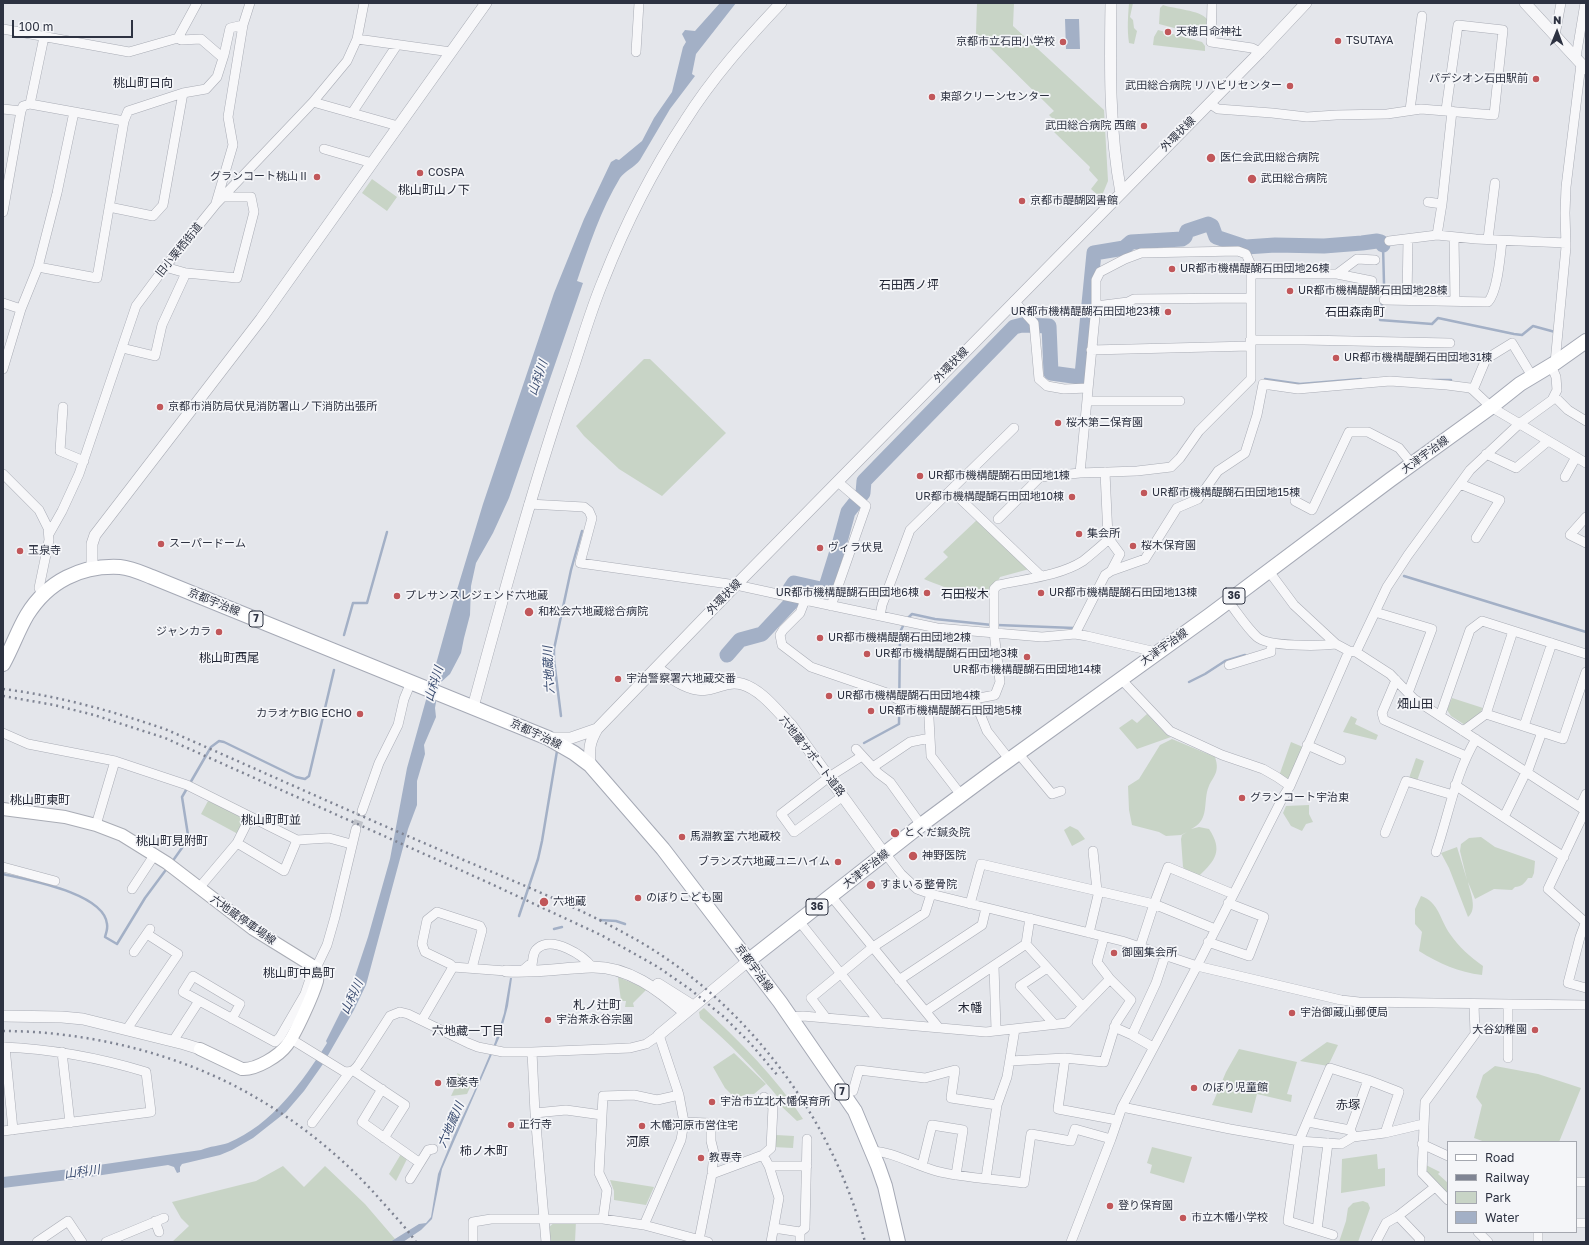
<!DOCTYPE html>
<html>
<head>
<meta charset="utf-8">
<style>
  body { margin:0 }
  #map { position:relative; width:1589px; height:1245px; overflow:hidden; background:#e4e6eb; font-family:"Golos Text",sans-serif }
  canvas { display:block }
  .frame { position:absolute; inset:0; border:4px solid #2d3241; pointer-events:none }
  .legend { position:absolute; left:1447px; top:1141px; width:130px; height:92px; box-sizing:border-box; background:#f4f5f8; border:1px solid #a4a7af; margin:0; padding:5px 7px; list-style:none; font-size:12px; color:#2d3241 }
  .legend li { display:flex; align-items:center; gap:8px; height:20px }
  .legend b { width:20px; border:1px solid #a4a7af }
  .north { position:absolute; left:1537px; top:12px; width:40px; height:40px; -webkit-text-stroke:3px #f4f5f8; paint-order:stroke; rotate:1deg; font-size:11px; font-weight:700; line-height:16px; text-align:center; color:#2d3241 }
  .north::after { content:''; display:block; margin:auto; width:14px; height:18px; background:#2d3241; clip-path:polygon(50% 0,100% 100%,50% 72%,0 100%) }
  .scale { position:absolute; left:12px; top:20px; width:121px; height:18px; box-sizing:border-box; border:2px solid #2d3241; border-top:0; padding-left:5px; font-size:12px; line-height:14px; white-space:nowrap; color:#2d3241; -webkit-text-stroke:3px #f4f5f8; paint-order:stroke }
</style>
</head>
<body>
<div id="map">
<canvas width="1589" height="1245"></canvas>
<div class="frame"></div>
<ul class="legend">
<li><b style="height:5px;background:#fff"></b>Road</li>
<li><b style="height:5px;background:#7f8493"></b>Railway</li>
<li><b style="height:11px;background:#c8d4c6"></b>Park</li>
<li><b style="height:11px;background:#a3b0c6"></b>Water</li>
</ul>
<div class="north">N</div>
<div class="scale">100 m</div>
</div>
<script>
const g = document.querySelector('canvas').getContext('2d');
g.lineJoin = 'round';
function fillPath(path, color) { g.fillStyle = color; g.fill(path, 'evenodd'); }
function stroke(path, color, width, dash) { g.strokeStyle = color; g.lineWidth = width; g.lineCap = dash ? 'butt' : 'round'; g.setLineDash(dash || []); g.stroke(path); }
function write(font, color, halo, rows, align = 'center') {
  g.font = font + ' "Golos Text","Noto Sans JP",sans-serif'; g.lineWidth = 3.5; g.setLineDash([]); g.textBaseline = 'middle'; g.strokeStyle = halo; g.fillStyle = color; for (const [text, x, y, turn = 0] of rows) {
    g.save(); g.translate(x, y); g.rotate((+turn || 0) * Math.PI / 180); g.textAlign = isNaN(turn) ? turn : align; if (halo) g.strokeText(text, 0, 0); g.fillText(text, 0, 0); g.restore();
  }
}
fillPath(new Path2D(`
  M977,3h37l-1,23 91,84 4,71 -7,17 -10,-9 7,-9 -9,-10 1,-3 -36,-35 6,-6 -11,-11 5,-4 -78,-77z
  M1129,3h4l-3,14 3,3 1,8 3,3 -3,13 -5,-1c-2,-14 -1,-27 0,-40z
  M1163,5c11,4 37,5 44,14l-2,17 -46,-12 1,-16z
  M1158,30l44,12 3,4v5l-52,-6 1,-8z
  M372,179l25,18 -10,14 -25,-18z
  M644,359h6l76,74 -64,63 -43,-27 -35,-33 -8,-10z
  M980,517l53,51 -33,9 -9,17c-19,5 -50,-8 -67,-15l24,-22 -5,-5z
  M1452,698l31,10 -4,7 -14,10 -14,-9 -4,-6z
  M1147,714l20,21 4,2 -34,12 -18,-21 13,-9 5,4z
  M1351,716l6,3 -2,5 23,11 -2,5 -33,-8z
  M1172,739l43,18c6,18 -4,19 -8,35 -3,15 1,29 -16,37l8,-2 10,2c14,21 7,31 -10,47l-10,-2 -6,-7 -2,-28 1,-4 5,-3 -6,3 -15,1 -7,-4 -27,-7 -3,-15 -1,-24 11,-7 21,-34z
  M1291,742l12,5 -17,36 -7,-7z
  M1416,758l8,3 -7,20 -8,-3z
  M208,801l36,15 -6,18 -37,-20z
  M1309,805v9l4,8 -7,2 -4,7 -11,-5 -8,-13 3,-7z
  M1070,826l8,4 7,9 -13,7 -8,-16z
  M1481,837l14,10 40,14 -1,12 -2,5h-4c-3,5 -7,9 -13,9l-3,3 -18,-1 -19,10 -7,-17c2,10 10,27 0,35l-19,-49 -8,-15 16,-6 10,33 -7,-29 1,-7 8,-6z
  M1421,896c18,6 19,24 29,38 9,13 20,23 33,32l-1,9c-24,-3 -42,-11 -63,-24l3,-19 -7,-8v-15z
  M618,977l29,12 -14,14 1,4h-9l1,-6h-5z
  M704,1008c36,34 72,69 99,111l-6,2 -16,-15v-5c-24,-30 -52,-58 -81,-83l-1,-6z
  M1327,1042l11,3 -10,21 -28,-5z
  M1239,1049l58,13 -10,32 5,1 -1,7 -34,-8 -5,19 -40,-8 14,-33z
  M734,1053l32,31 -12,10h-8l-5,3 -9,-2 -7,-7 -12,-21z
  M1495,1066l43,8 43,14 -22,54h-74l-11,-4 8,-33 -6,-8 7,-22z
  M457,1073l16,8 -6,13 -16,2 8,-17z
  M776,1135l18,1 -1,12 -20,-1z
  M1152,1147l40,10 -8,26 -34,-10 2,-8 -5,-2z
  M401,1154l6,5 -11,22 -7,-7z
  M1377,1154l1,15 7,-1v18l-44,7 1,-34z
  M1426,1165l14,7 -2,2 10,9v10l-23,-22z
  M283,1166l21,21 21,-21 40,38 30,35 -5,3h-218l17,-16 -8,-8 -9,-16 84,-21z
  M610,1180l44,7 -8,18 -32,-5v-9z
  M1363,1201l5,2 2,5 -12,34h-19l7,-21 2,-13 5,-5z
  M556,1221h20l-1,21h-26l-1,-14z`), '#c8d4c6');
fillPath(new Path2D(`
  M720,3h16l-40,51 -4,20 3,2 -25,33 -30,51c-5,7 -15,11 -20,18 -19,31 -31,68 -43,103l6,2 -74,215 -16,35 -17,30 -5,23 -1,29 -6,23 -3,15 -11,21 -11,10 -4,24 1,9 -12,28 1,9 -8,27v24l-9,24 -42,156 -12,25 -31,54 -19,27 -18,21 -33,26 -21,12 -12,5 -38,9 -2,3v5l-3,1 -3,-6 -6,-2 -92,14 -73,9v-11l75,-9 123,-18c9,-4 18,-4 27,-7 44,-18 75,-62 99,-100l-1,-2 22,-44 20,-60 22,-78 17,-91 46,-165 30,-99 71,-211 30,-74 27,-57 5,-3 3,1 23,-19 12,-23 18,-26 11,-45 3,-5 -4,-8 3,-4 10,1z
  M1065,19h14l1,30h-14z
  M510,978h2l-4,28 -8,30 -58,133 -10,50 -11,11 -18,12h-13l29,-18 7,-1 5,-6 7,-43 16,-39 19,-41 22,-52 9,-29z`), '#a3b0c6');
stroke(new Path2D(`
  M1383,245l1,39 -4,36 52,4 6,-6 76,16 8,1 11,-9 22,6
  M1265,379l35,5 61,-5
  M1432,380h19
  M1404,576l182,56
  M906,620l6,-6 23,5 57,6
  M997,625l77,3
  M344,635l9,-32h14l20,-71
  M1189,682l16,-8 20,-13 20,-6
  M561,716l-7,-56v-11l17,-79 11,-39
  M864,743l35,-19 1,-92 4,-8
  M172,862l12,-17 4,-10 -6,-38 29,-50 8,-6 5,1 72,35 9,2 4,-3 25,-106
  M3,874c25,6 101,19 104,50 1,5 -1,9 -2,13l12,7 28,-46 23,-31
  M519,916l19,-57 4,-18 15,-90
  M600,920l16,1 9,3
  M554,929l8,-2`), '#a3b0c6', 2.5);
stroke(new Path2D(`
  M727,655l13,-15 22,-6 29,-31 -1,-14 4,-6 31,7 14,-45 9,-33 15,-19 1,-12 150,-154 8,-2 27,1 2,47 29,4 2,-2 12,-122 30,-5 7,-6 51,-3 3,-2 2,-6 21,-7 4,2 4,11 30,10 29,-2 49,1 38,-3 15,-2 4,1 2,3`), '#a3b0c6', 15);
stroke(new Path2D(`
  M356,829l6,-18`), '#bfc2c9', 9, [9, 4.5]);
const minor = new Path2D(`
  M1212,3l-1,39 41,6 8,4
  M3,29l126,23 49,-14 19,-35
  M1555,35l6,-32
  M178,38l3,2 20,-1 22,19
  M357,39l94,13
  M636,52l3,-49
  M1576,57l9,-54
  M313,102l85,24
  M1209,103l9,6 54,4 35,4 29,-2 51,-1 34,-5 73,6 9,-85 -45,-5 -12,85
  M30,104l14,-67
  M3,109l18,2 2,-5 7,-2 94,17
  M1410,110l12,-94
  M352,113l45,-68
  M324,149l48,14
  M1428,202l14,2
  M216,203l17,-58 -5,-28 15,-92 7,-22
  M109,207l44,9 10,-11 20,-112
  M3,212l18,-101
  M1437,235l5,-31 10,-93
  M1454,237l1,64
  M1488,239l7,-56
  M1389,241l48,-6 39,4 90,4
  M1238,251l8,3 5,11v114l-52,52 -19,27 -9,9 -34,4 -57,2 16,-167v-26l4,-8 25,-13 16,-6z
  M38,267l59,11 27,-157 4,-10 55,-18 23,-4 11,-12 7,-22 6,-27 13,-3
  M165,267l21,6 51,5 17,-66 -3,-15h-28
  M1251,274h86l20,-15 18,1
  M1337,274l35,7
  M1384,300l104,2c10,-11 12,-46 14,-61
  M1407,300l1,-61
  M1014,301l20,22 5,56 8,7 17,3 24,-1
  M3,303l18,6
  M1096,306l32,-4 6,-3 116,-1
  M1250,340h54l146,3
  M122,348l33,8 7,-31 24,-52
  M1091,350l159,-4
  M1555,363l11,-116 -1,-34 1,-26 15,-123
  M3,369l18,-60 17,-42 19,-74 17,-81
  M1473,390l13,-31 26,-16 20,33
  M1554,396l14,14 18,11
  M1087,401h93
  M63,407l-3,44 24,10
  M1486,454l30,14 32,-27
  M1105,472l3,65 1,2c-8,7 -17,15 -26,22 -23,15 -59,18 -85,24l-4,4v43l6,50 -5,13 -21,4 -67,1 -10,-1 -10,-6 -76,-26 -29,-22 -2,-10 3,-5 17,-17 5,-13 132,28 105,9 33,-3 12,2 69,16
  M3,474l36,36 9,18 1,12 -10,48 3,6
  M1565,477l11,-20
  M1460,484l40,16 -24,38
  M951,490l90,86
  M1295,501l17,9 37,-78h19l31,16 13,16
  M529,504l55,3 5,4 3,7 -12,45 156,22 69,15
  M1586,517l-16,18 16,8
  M998,519l42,-42 40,-4
  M49,534l13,-23 17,-37 57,-168 29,-39 51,-63 97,-102 34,-41 10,-22 7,-36
  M1109,539l11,15 -9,17
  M1268,570l26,35 42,39 13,7 7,1 34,22 24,25 172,112
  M1228,601c9,11 18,26 29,36 11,10 63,9 79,7
  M831,606l35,-100 -28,-24
  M1375,612l57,17 -24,64
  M880,616l2,-11 28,-75 104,-102
  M1075,634l30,-59 6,-4 34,-12 32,-51 21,-9 20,-28 27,-18 12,-38 6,-31 35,5 92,-8 57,4 23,3 3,2 18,17 95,56
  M1356,652l31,-65 21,-32 62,-85 49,-46 33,-24 5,-10 -1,-13 -5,-12
  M1229,665l42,-13v-9
  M1120,678l50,53 52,24 41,14 14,8 13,9
  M1396,680l-14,33 2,7 82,36
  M974,699l13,32 22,28
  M928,700l3,56 30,39
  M1486,714l77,25 23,-67
  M1440,716l30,-86 12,-9 104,33
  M1524,726l28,-83
  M1463,731l23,-17 27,-83
  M3,733l25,11 87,17 72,24 110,55 32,-2 22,6
  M1307,745l34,15
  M856,749l22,24 12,9 31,43
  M1018,753l34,41 9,-3
  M873,767l37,-25 20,-4
  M1527,773l15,-41
  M1455,785l109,72
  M843,796l-49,36 -13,-18 48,-37 33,-21
  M1580,807l6,-13
  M362,811l17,-48 19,-38 6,-26 7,-17
  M1585,811l-37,78 37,33
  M1504,817l22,-45
  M96,825l19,-64
  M1385,833l21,-52 47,14
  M237,843l47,28 13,-31
  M1093,851l4,40
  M1436,852c13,-38 19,-78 40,-113
  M885,853l16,21 16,15 14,5 191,47 75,25 144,34 18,2 227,3
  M3,867l52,14
  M199,888l38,-45 13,-26
  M132,889l23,-35
  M831,896l108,132
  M970,904l11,-40 173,40 -14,43
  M799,921l81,102
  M1586,921l-6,16 -12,46 18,5
  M1215,929l-61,-25 14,-37 65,27
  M1089,933l10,-42
  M1208,942l41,14 15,-39 -36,-14
  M1026,944l57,63
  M134,952l16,-23
  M994,966l2,64
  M453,967l-3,-3 -25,-12 -3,-8 5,-24 10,-8 43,14 2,4 -10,38
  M1047,968l-27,18 34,38
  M522,971l7,-6h3c1,-6 1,-14 6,-17 15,-12 45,7 54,19
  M899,980l83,-55 4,-17
  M926,1011l100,-67 4,-26
  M790,1017l13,-1 183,16 81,-9 43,-44
  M826,1018l-15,-20 62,-51 52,-34 6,-19
  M232,1019l8,-15 -47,-28 -10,16 92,50 5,-5 25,-43 7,-21 4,-5 11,-23 8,-28 21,-88
  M422,1020l31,-53 53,4
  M1114,1027l18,8 21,12
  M127,1029l51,-75 -31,-20
  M1132,1035l24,-52 9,-27
  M291,1039l52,32c8,2 11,0 16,-7l31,-48 10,-4 8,2 60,29 10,4 25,5h29l98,-4 16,-4 13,-9 20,60 5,27 -3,18 -37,85
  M173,1041l26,-40
  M3,1047c49,2 97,11 143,25l5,40 -148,19
  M5,1047l8,83
  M62,1052l8,71
  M532,1052l3,61 11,129
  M1065,1058l-7,51 59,11
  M1508,1058v-54
  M1010,1061l55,-3 39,4 12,-39 15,-23 -21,-21 -13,-17 7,-25
  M354,1071l51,34 -21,33
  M382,1089l-20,33 58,41
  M842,1092l11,-1 6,-21 66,8 30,-8 -4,28 46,7
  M1122,1107l108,22 69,12 42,3 12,-7 32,-4 38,-9
  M535,1113l31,-3 36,5
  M684,1122l24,1 3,3v15l3,12 -2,21 -13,66
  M1308,1122l42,8 3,5
  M312,1123l37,-50
  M1350,1130l18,-50
  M1422,1144l26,12
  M872,1151c22,1 42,14 64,20 26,7 60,8 88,12l7,-49 40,7 4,-12 36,10
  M763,1155l6,11 10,32 -8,44
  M769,1166h38
  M922,1166l10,-41 31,5 -7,45
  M712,1174l51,-19 8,-7 2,-41 -9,-10
  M986,1178l11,-73 10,-28 8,-48
  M410,1179l18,-29 5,-1
  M1576,1182h10
  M1448,1200l-26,-27 3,-71 50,-68 -1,-30
  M1398,1216l22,23 -1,3
  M603,1219l4,-29 -8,-17 4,-77 31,-1 23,5 22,-5
  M155,1221l4,11
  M1576,1223h10
  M774,1228l26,4
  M1317,1230l11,-87
  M1478,1232l10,10
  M1333,1235l-45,-14 11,-80 31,-73 38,12 31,12 -14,41
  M37,1242l31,-21 14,21
  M106,1242l58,-24
  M473,1242v-20l18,-3h112l41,6 64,17
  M800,1242v-10l5,-4 2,-89
  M1071,1242l40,-103 11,-32 75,-141 86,-169 7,-11 59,-135
  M1376,1242l10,-19 12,-7 37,-29
  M1538,1242v-10`);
const tertiary = new Path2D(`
  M1111,3c-1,63 -2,127 10,190
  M1525,3l61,66
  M92,568v-24l3,-9 166,-216 225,-316
  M657,668c14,10 34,25 52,21 12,-3 20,-8 33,-5 20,6 35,27 49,41l89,123 5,5
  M473,707c30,-110 60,-221 97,-330 11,-32 20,-65 33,-96 22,-56 49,-110 82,-160 27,-43 61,-81 96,-118
  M548,738h23l26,-9
  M590,765c-1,-16 -1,-22 7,-36l139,-144 524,-533 46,-49
  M506,971c29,2 57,-3 85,-4 37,-1 68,23 94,46
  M658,984l35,22
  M3,1016l59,1 21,2 101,25 16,5
  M659,1035l89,-74`);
const secondary = new Path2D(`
  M3,809l62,8 31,8 26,10 45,28 86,66 63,39c1,5 2,8 1,13 -4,14 -21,52 -30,64 -8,11 -31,25 -45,24l-42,-20`);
const primary = new Path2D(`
  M3,664c9,-16 15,-34 24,-49 21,-34 54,-50 93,-48 11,1 22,6 32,10l396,161 26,15 16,12 73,84 117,153 75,109 23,55 7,20 13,56
  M748,961l173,-136 74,-55 215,-155 180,-135 101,-73 29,-23 35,-21 31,-22`);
stroke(minor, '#a9acb5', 10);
stroke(tertiary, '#a9acb5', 12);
stroke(secondary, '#a9acb5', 14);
stroke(primary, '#a5a9b5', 16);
stroke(minor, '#f7f7f9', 9);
stroke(tertiary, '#f7f7f9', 11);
stroke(secondary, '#fff', 12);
stroke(primary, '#fff', 14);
stroke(new Path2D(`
  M3,689c56,7 109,22 162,40 89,39 177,79 266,117 71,31 144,58 211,97 108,64 191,177 223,299
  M3,696l51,9 40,10 71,23 322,144 114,53 57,32 33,23 33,27 26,26 29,34
  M3,1031c84,0 179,23 252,66 45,26 87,60 122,99 13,15 27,29 39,46`), '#7f8493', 2.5, [2, 4]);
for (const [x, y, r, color] of [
  [1168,32,4,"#c1575a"],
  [1338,41,4,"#c1575a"],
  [1063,42,4,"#c1575a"],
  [1536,79,4,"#c1575a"],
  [1290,86,4,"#c1575a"],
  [932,97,4,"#c1575a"],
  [1144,126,4,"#c1575a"],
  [1211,158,5,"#c1575a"],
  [420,173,4,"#c1575a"],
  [317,177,4,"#c1575a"],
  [1252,179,5,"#c1575a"],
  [1022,201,4,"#c1575a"],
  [1172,269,4,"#c1575a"],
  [1290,291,4,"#c1575a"],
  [1168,312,4,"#c1575a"],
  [1336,358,4,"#c1575a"],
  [160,407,4,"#c1575a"],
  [1058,423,4,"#c1575a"],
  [920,476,4,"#c1575a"],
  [1144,493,4,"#c1575a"],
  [1072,497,4,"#c1575a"],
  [1079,534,4,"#c1575a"],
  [161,544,4,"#c1575a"],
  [1133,546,4,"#c1575a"],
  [820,548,4,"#c1575a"],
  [20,551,4,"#c1575a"],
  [927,593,4,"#c1575a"],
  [1041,593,4,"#c1575a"],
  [397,596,4,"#c1575a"],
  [529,612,5,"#c1575a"],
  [219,632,4,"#c1575a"],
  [820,638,4,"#c1575a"],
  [867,654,4,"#c1575a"],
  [1027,657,4,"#c1575a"],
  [618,679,4,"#c1575a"],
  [829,696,4,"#c1575a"],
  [871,711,4,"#c1575a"],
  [360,714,4,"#c1575a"],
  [1242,798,4,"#c1575a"],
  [895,833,5,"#c1575a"],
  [682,837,4,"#c1575a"],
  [913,856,5,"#c1575a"],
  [838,862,4,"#c1575a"],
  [871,885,5,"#c1575a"],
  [638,898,4,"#c1575a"],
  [544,902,5,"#c1575a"],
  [1114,953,4,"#c1575a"],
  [1292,1013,4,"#c1575a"],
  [548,1020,4,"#c1575a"],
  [1535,1030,4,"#c1575a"],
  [438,1083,4,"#c1575a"],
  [1194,1088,4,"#c1575a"],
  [712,1102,4,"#c1575a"],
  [511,1125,4,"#c1575a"],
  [642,1126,4,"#c1575a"],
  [701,1158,4,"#c1575a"],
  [1110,1206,4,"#c1575a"],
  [1183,1218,4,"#c1575a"]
]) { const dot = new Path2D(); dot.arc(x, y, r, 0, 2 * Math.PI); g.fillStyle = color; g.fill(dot); stroke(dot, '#f4f5f8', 1.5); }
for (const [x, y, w] of [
  [1234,596,22],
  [256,619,14],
  [817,907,22],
  [842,1092,14]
]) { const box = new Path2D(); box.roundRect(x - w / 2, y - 8, w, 16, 3); g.fillStyle = '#f4f5f8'; g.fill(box); stroke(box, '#2d3241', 1); }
write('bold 10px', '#2d3241', null, [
  ["36",1234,596],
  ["7",256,619],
  ["36",817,907],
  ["7",842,1092]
]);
write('11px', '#2d3241', '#f4f5f8', [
  ["天穂日命神社",1176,32],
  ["TSUTAYA",1346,41],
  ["京都市立石田小学校",1055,42,"right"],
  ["パデシオン石田駅前",1528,79,"right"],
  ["武田総合病院 リハビリセンター",1282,86,"right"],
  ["東部クリーンセンター",940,97],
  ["武田総合病院 西館",1136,126,"right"],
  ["医仁会武田総合病院",1220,158],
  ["COSPA",428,173],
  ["グランコート桃山Ⅱ",309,177,"right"],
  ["武田総合病院",1261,179],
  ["京都市醍醐図書館",1030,201],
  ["UR都市機構醍醐石田団地26棟",1180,269],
  ["UR都市機構醍醐石田団地28棟",1298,291],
  ["UR都市機構醍醐石田団地23棟",1160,312,"right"],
  ["UR都市機構醍醐石田団地31棟",1344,358],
  ["京都市消防局伏見消防署山ノ下消防出張所",168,407],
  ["桜木第二保育園",1066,423],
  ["UR都市機構醍醐石田団地1棟",928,476],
  ["UR都市機構醍醐石田団地15棟",1152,493],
  ["UR都市機構醍醐石田団地10棟",1064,497,"right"],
  ["集会所",1087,534],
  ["スーパードーム",169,544],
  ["桜木保育園",1141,546],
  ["ヴィラ伏見",828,548],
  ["玉泉寺",28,551],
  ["UR都市機構醍醐石田団地6棟",919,593,"right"],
  ["UR都市機構醍醐石田団地13棟",1049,593],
  ["プレサンスレジェンド六地蔵",405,596],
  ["和松会六地蔵総合病院",538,612],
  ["ジャンカラ",211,632,"right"],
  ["UR都市機構醍醐石田団地2棟",828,638],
  ["UR都市機構醍醐石田団地3棟",875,654],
  ["UR都市機構醍醐石田団地14棟",1027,670,"center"],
  ["宇治警察署六地蔵交番",626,679],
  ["UR都市機構醍醐石田団地4棟",837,696],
  ["UR都市機構醍醐石田団地5棟",879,711],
  ["カラオケBIG ECHO",352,714,"right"],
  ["グランコート宇治東",1250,798],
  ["とくだ鍼灸院",904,833],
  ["馬淵教室 六地蔵校",690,837],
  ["神野医院",922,856],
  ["ブランズ六地蔵ユニハイム",830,862,"right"],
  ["すまいる整骨院",880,885],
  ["のぼりこども園",646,898],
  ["六地蔵",553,902],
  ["御園集会所",1122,953],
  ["宇治御蔵山郵便局",1300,1013],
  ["宇治茶永谷宗園",556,1020],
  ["大谷幼稚園",1527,1030,"right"],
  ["極楽寺",446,1083],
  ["のぼり児童館",1202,1088],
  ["宇治市立北木幡保育所",720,1102],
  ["正行寺",519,1125],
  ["木幡河原市営住宅",650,1126],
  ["教専寺",709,1158],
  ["登り保育園",1118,1206],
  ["市立木幡小学校",1191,1218]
], 'left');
write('11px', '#2d3241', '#f4f5f8', [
  ["外環状線",1178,134,-45],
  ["旧小栗栖街道",179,250,-51],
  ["外環状線",951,365,-46],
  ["大津宇治線",1425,455,-36],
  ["外環状線",724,597,-46],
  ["京都宇治線",214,602,22],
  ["大津宇治線",1164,647,-35],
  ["京都宇治線",536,734,25],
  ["六地蔵サポート道路",812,756,52],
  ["大津宇治線",866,869,-38],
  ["六地蔵停車場線",243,920,35],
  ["京都宇治線",754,968,54]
]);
write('12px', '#1f2332', '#f4f5f8', [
  ["桃山町日向",143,83],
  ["桃山町山ノ下",434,190],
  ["石田西ノ坪",909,285],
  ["石田森南町",1355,312],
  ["石田桜木",965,594],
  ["桃山町西尾",229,658],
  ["畑山田",1415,704],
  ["桃山町東町",40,800],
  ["桃山町町並",271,820],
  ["桃山町見附町",172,841],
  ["桃山町中島町",299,973],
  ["札ノ辻町",597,1005],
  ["木幡",970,1008],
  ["六地藏一丁目",468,1031],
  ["赤塚",1348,1105],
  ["河原",638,1142],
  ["柿ノ木町",484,1151]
]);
write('italic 12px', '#3b4d71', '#f4f5f8', [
  ["山科川",538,378,-71],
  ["六地蔵川",549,670,-93],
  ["山科川",434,684,-73],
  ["山科川",352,997,-65],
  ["六地蔵川",451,1125,-67],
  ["山科川",82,1172,-8]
]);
</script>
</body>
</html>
